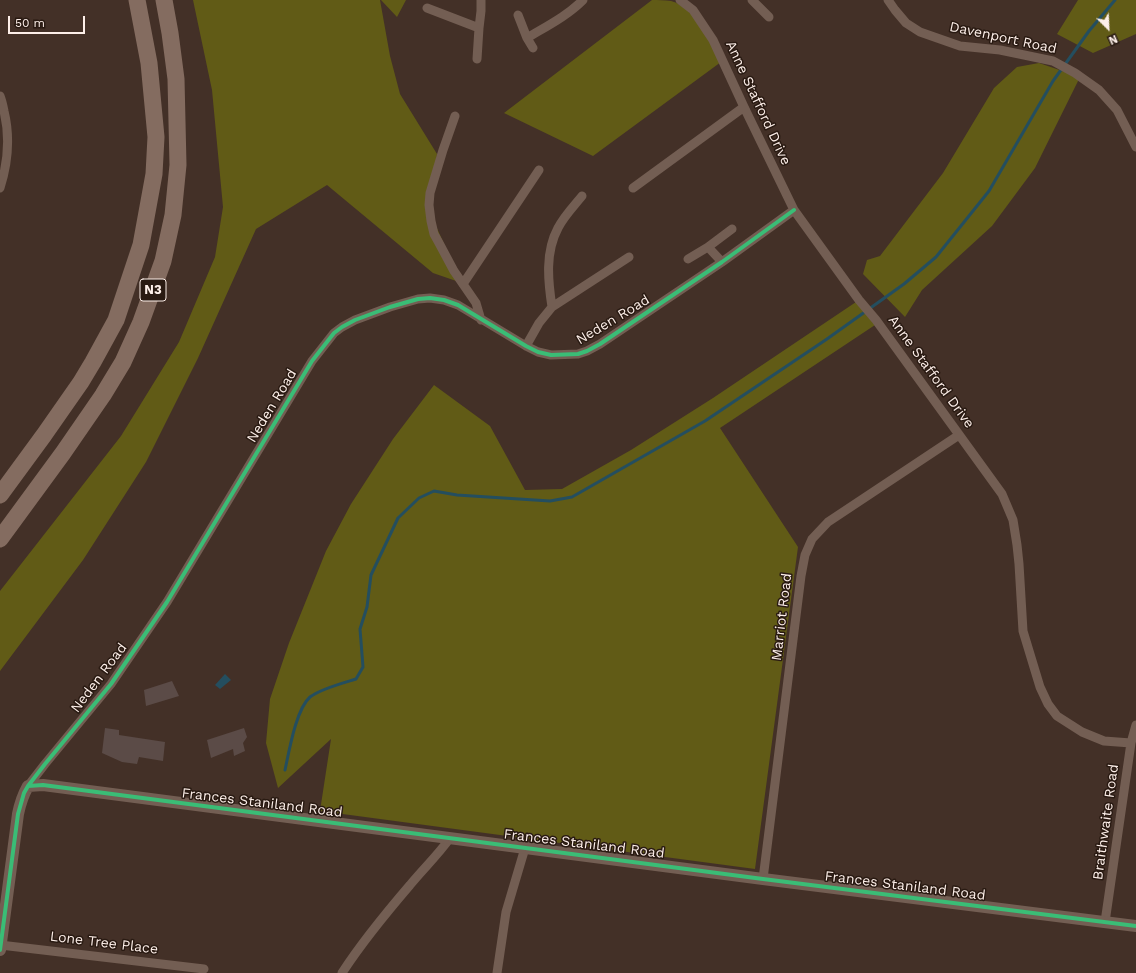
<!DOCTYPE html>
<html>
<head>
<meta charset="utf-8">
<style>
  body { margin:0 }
  #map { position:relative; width:1136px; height:973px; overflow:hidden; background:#433027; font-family:"Work Sans",sans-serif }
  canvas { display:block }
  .north { position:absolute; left:1088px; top:8px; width:40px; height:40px; -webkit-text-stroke:3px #291a12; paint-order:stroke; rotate:156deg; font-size:11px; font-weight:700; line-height:16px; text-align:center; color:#fdefe9 }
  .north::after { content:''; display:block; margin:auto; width:14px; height:18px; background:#fdefe9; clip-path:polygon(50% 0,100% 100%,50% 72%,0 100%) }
  .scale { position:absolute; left:8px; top:16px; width:77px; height:18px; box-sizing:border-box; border:2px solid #fdefe9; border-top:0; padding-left:5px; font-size:12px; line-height:14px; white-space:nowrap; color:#fdefe9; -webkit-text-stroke:3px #291a12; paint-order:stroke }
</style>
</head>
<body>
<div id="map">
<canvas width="1136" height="973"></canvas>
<div class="north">N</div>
<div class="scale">50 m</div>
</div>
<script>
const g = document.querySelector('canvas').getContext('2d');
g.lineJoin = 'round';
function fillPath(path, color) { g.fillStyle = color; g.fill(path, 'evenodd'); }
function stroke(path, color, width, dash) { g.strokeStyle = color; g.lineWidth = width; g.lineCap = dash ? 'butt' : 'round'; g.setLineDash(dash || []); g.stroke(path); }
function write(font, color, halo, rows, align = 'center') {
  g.font = font + ' "Work Sans",sans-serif'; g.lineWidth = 3; g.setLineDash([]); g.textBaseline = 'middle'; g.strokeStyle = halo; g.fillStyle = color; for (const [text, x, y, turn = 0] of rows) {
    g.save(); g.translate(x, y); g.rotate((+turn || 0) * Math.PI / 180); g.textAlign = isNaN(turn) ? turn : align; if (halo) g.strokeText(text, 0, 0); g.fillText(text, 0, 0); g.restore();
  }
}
fillPath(new Path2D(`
  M193,0h187l10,56 10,38 37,60 -6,45 4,25 27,59 -29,-10 -106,-88 -71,44 -58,129 -52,104 -63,98 -83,111v-80l121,-155 58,-94 36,-85 8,-50 -11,-117z
  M381,0h25l-9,17z
  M652,0c6,0 13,0 19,1 25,7 39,40 50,61l-128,94 -89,-43z
  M1078,0h58v34l-43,19 -36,-19z
  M1039,63l41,14 -45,91 -43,58 -70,64 -17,27 -42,-43 4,-14 13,-4 63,-83 51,-85 23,-21z
  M856,302l19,23 -155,103 78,119 -43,322 -435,-58 11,-72 -53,49 -12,-45 4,-44 19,-56 37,-92 25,-47 42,-65 41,-54 56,41 35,64 37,-1 69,-39 82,-52z`), '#615b16');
fillPath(new Path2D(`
  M225,674l6,6 -11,9 -5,-4z`), '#244e5f');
stroke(new Path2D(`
  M285,770c4,-18 11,-61 25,-73 10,-8 33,-14 46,-18l7,-12 -3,-38 7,-22 4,-32 27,-57 21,-20 15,-7 23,4 93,6 22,-4 133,-76 122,-82 77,-55 32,-27 53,-66 64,-110 36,-50 26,-31`), '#244e5f', 3);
fillPath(new Path2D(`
  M172,681l7,15 -33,10 -2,-16z
  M105,728l14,2v5l46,7 -2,19 -24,-4 -2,7 -15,-2 -20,-9z
  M244,728l3,9 -4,6 2,8 -11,5 -1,-7 -22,9 -4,-18z`), '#5b4b47');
stroke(new Path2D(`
  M680,0l13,10 20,30 31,67 50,103 65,90 17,20 126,174 11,26 4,25 2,19 4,67 17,56 8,17 9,12 25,16 22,9 27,2
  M752,0l17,17
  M888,0l7,10 11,13 14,9 40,14 40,4 53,11 22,12 24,17 18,20 19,37
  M427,8l52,20
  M518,15l9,23 6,10
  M527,38c20,-12 40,-22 56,-38
  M477,59l2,-31 2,-17v-11
  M0,96c2,5 3,10 4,15 6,25 4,52 -4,77
  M455,116l-12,34 -13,43 -1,12 2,16 3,13 5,9 15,28 22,32 5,17
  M633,188l111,-81
  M708,247l14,15
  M688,259l20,-12 24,-18
  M463,284l76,-114
  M552,307c-4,-26 -7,-55 6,-79 6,-12 16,-22 24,-32
  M526,346l13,-23 13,-16 77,-50
  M28,786l17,-22 66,-80 56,-82 145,-241 22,-28 8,-6 13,-7 35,-13 28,-8 12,-1 14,2 14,5 68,41 12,6 13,3 27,-1 9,-3 13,-7 122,-82 72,-52
  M763,879l38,-303 4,-21 7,-16 16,-17 131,-87
  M1105,922l26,-179 5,-18
  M0,945l204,24
  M342,973c20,-31 44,-60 68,-88 13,-16 28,-30 40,-47
  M497,973l9,-61 19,-64`), '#735e53', 9);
stroke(new Path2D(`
  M0,950l18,-136c2,-10 5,-19 10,-28l15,-1 720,94 373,47`), '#735e53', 12);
stroke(new Path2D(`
  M0,495l44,-60 37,-53 12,-20 23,-42 25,-75 13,-71 2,-37 -7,-74 -12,-63
  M0,539l63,-86 40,-58 20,-33 18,-40 22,-61 10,-46 5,-50 -2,-86 -6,-46 -6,-33`), '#846c60', 17);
stroke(new Path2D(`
  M28,786l15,-1 720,94 373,47
  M0,950l18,-136 6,-21 4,-7 17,-22 66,-80 56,-82 145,-241 22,-28 8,-6 13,-7 35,-13 28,-8 12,-1 14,2 14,5 68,41 12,6 13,3 27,-1 9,-3 13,-7 122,-82 72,-52`), '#3abd76', 4);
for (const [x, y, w] of [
  [153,290,26]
]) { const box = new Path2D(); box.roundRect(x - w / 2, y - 11, w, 22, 3); g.fillStyle = '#291a12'; g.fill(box); stroke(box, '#fdefe9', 1); }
write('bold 13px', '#fdefe9', null, [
  ["N3",153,290]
]);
write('14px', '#fdefe9', '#291a12', [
  ["Davenport Road",1003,38,12],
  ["Anne Stafford Drive",758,103,65],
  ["Neden Road",613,320,-31],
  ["Anne Stafford Drive",931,372,54],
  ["Neden Road",272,406,-59],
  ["Marriot Road",782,617,-83],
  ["Neden Road",99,678,-53],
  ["Frances Staniland Road",262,803,7],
  ["Braithwaite Road",1106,822,-82],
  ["Frances Staniland Road",584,844,7],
  ["Frances Staniland Road",905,886,7],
  ["Lone Tree Place",104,943,7]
]);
</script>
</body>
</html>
